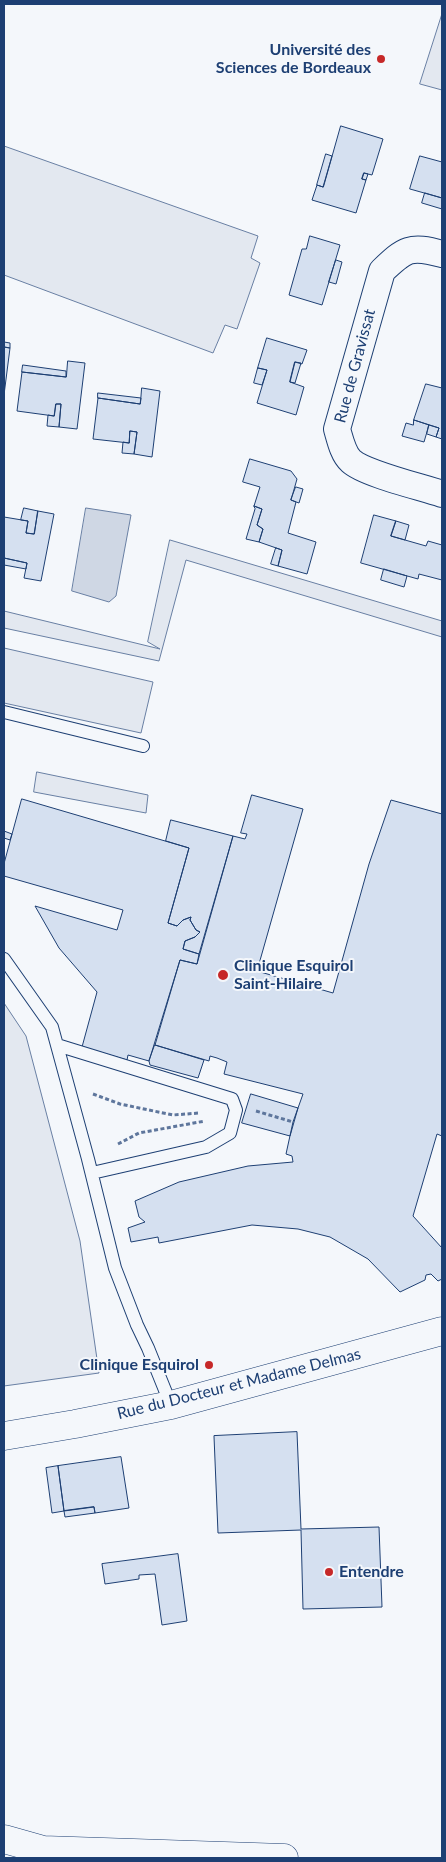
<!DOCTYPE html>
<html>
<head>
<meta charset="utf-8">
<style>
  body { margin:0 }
  #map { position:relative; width:446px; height:1862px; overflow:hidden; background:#f4f7fb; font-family:Lato,sans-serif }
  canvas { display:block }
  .frame { position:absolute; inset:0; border:5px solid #1d3f73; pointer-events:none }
</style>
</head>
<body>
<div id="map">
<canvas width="446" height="1862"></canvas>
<div class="frame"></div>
</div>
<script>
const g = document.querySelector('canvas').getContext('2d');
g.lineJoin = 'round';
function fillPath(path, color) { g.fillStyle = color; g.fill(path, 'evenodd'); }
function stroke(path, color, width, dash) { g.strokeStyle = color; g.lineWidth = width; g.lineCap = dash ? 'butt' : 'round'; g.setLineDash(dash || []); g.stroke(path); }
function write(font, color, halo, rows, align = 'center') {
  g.font = font + ' Lato,sans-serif'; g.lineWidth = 4; g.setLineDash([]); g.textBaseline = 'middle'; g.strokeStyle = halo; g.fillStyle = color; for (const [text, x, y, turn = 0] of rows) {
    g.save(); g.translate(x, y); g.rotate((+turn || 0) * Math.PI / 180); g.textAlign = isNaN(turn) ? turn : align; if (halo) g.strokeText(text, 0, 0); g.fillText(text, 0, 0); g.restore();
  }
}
const parking = new Path2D(`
  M442,14v76l-22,-6z
  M4,146l254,90 -7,22 9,5 -23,66 -12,-4 -12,28 -209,-78z
  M170,540l272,81v16l-256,-77 -27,101 -155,-33v-17l156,38 -12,-7z
  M4,648l149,34 -12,51 -137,-30z
  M37,772l111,23 -2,18 -112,-21z
  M4,1003l22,33 54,205 19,132 -95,13z`);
fillPath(parking, '#e3e8f0');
stroke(parking, '#687fa3', 1);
const water = new Path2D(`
  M86,508l45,7 -15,81 -7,6 -37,-11z`);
fillPath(water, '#cfd7e4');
stroke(water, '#687fa3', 1);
const building = new Path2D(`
  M341,126l42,13 -11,36 -8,-2 -2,6 4,1 -10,33 -44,-13 5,-15 6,2z
  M326,154l6,2 -9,31 -6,-2z
  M420,156l22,6v36l-32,-9z
  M364,173l4,1 -2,6 -4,-1z
  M425,193l17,5v11l-20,-6z
  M310,236l30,9 -18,60 -33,-10 13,-46h4z
  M336,260l6,2 -6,22 -7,-2z
  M267,338l40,12 -5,14 -7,-2 -5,20 14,5 -8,28 -39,-12 10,-33 -9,-2z
  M4,342l6,1v5l-6,-1z
  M4,347l6,1 -6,47z
  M68,361l17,2 -8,66 -18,-2 2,-23h-5l-2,12 -37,-5 5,-39 44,5z
  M295,362l6,1 -6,20 -5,-1z
  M23,365l43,6v6l-44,-5z
  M258,368l9,2 -5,15 -8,-2z
  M426,384l16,4v51l-6,-2 3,-9 -25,-8z
  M142,388l18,3 -8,66 -18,-3 3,-22 -7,-1 -1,12 -36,-4 5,-41 42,6z
  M98,393l43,5 -1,6 -42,-6z
  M56,404h5l-2,23 -12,-1 1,-11 6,1z
  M414,420l15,5 -5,17 -22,-6 4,-13 7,2z
  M429,425l10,3 -3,9 -9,-3z
  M130,431l7,1 -3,22 -12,-1 1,-11 6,1z
  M250,459l41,12 6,8 -6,21 5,2 -8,31 28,9 -9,32 -29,-8 4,-16 -23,-8 4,-13 -6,-4 5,-16 -8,-3 6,-19 -17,-5z
  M296,487l7,2 -4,14 -8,-3z
  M254,506l8,3 -5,16 6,4 -4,13 -13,-3 9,-30z
  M24,508l14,3 -4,23 -8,-1 2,-12 -7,-1z
  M38,511l16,3 -13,67 -17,-3 3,-15 -23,-5v-41l24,4 -2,12 8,1z
  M374,515l22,6 -5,15 35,10 2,-5 14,4v35l-23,-6 -1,5 -57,-16z
  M396,521l13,4 -4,15 -14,-4z
  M276,548l6,2 -4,16 -7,-2z
  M4,558l23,5 -1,6 -22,-4z
  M384,569l23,7 -3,11 -23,-7z
  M252,795l51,14 -46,162 76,22 36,-129 22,-64 51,14v322l-5,-2 -24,82 29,32v31l-4,2 -7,-7 -5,1 -1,5 -25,12 -32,-33 -38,-22 -32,-8 -46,-4 -93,18 -1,-6 -27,5 -3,-14 17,-6 -6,-5 -4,-16 44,-19 69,-16 45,-4 -1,-6 -6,-2 7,-32 10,-28 -79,-20 3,-12 -10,-4 -7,-2 -1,5 -54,-16 25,-85 17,4 36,-128 12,3 2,-5 -6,-1z
  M22,799l167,49 -21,75 9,3 6,-6 8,-3 -1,3 6,10 4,2 -5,5 -10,4 -2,8 16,5 -2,10 -17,-4 -31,101 -21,-6 -1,5 -45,-13 15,-55 -38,-44 -24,-42 82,24 6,-20 -119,-34v-12z
  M171,820l62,16 -34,118 -16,-5 2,-8 10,-4 5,-5 -4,-2 -6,-10 1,-3 -8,3 -6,6 -9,-3 21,-75 -23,-7z
  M4,831l8,3 -2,6 -6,-2z
  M155,1045l49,15 -6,18 -48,-13 -1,-4z
  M251,1094l47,14 -8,28 -48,-13z
  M297,1432l4,97 78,-2 3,80 -79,2 -2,-79 -83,3 -4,-97z
  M121,1457l8,51 -34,5 -1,-6 -30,4 -6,-45z
  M58,1466l6,45 -12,2 -6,-45z
  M94,1507l1,6 -30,4 -1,-6z
  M178,1554l9,67 -25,4 -7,-51 -16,1v4l-34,5 -3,-20z`);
fillPath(building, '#d5e0f0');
stroke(building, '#1d3f73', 1);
const lane = new Path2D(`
  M4,712l139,34
  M4,959l48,68 36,132 27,109 22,57 11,23 23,57
  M57,1045l175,54 4,11 -6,23 -24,14 -114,26`);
const street = new Path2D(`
  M442,254c-32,-9 -37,-5 -60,17l-45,158c3,10 6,25 14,32 14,13 71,26 91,33`);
const secondary = new Path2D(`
  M4,1436l71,-12 96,-19 271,-74
  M4,1839l39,11 241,8`);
stroke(lane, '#1d3f73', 14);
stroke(street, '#1d3f73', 28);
stroke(secondary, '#1d3f73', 29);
stroke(new Path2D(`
  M93,1094l27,10 53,11 26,-2
  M256,1111l37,11
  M118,1144l21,-11 66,-12`), '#5e769c', 3, [4, 2.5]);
stroke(lane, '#f4f7fb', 12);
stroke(street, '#f4f7fb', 26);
stroke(secondary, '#f4f7fb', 28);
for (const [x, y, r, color] of [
  [381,59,5,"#c62828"],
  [223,975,6,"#c62828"],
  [209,1365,5,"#c62828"],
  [329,1572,5,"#c62828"]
]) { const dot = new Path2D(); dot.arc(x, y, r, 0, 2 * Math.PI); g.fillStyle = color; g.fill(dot); stroke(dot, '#f4f7fb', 2); }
write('bold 16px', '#1d3f73', '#f4f7fb', [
  ["Université des",371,50],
  ["Sciences de Bordeaux",371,68],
  ["Clinique Esquirol",234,966,"left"],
  ["Saint-Hilaire",234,984,"left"],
  ["Clinique Esquirol",199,1365],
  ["Entendre",339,1572,"left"]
], 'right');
write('16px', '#1d3f73', '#f4f7fb', [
  ["Rue de Gravissat",355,366,-75],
  ["Rue du Docteur et Madame Delmas",239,1384,-14]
]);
</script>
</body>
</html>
